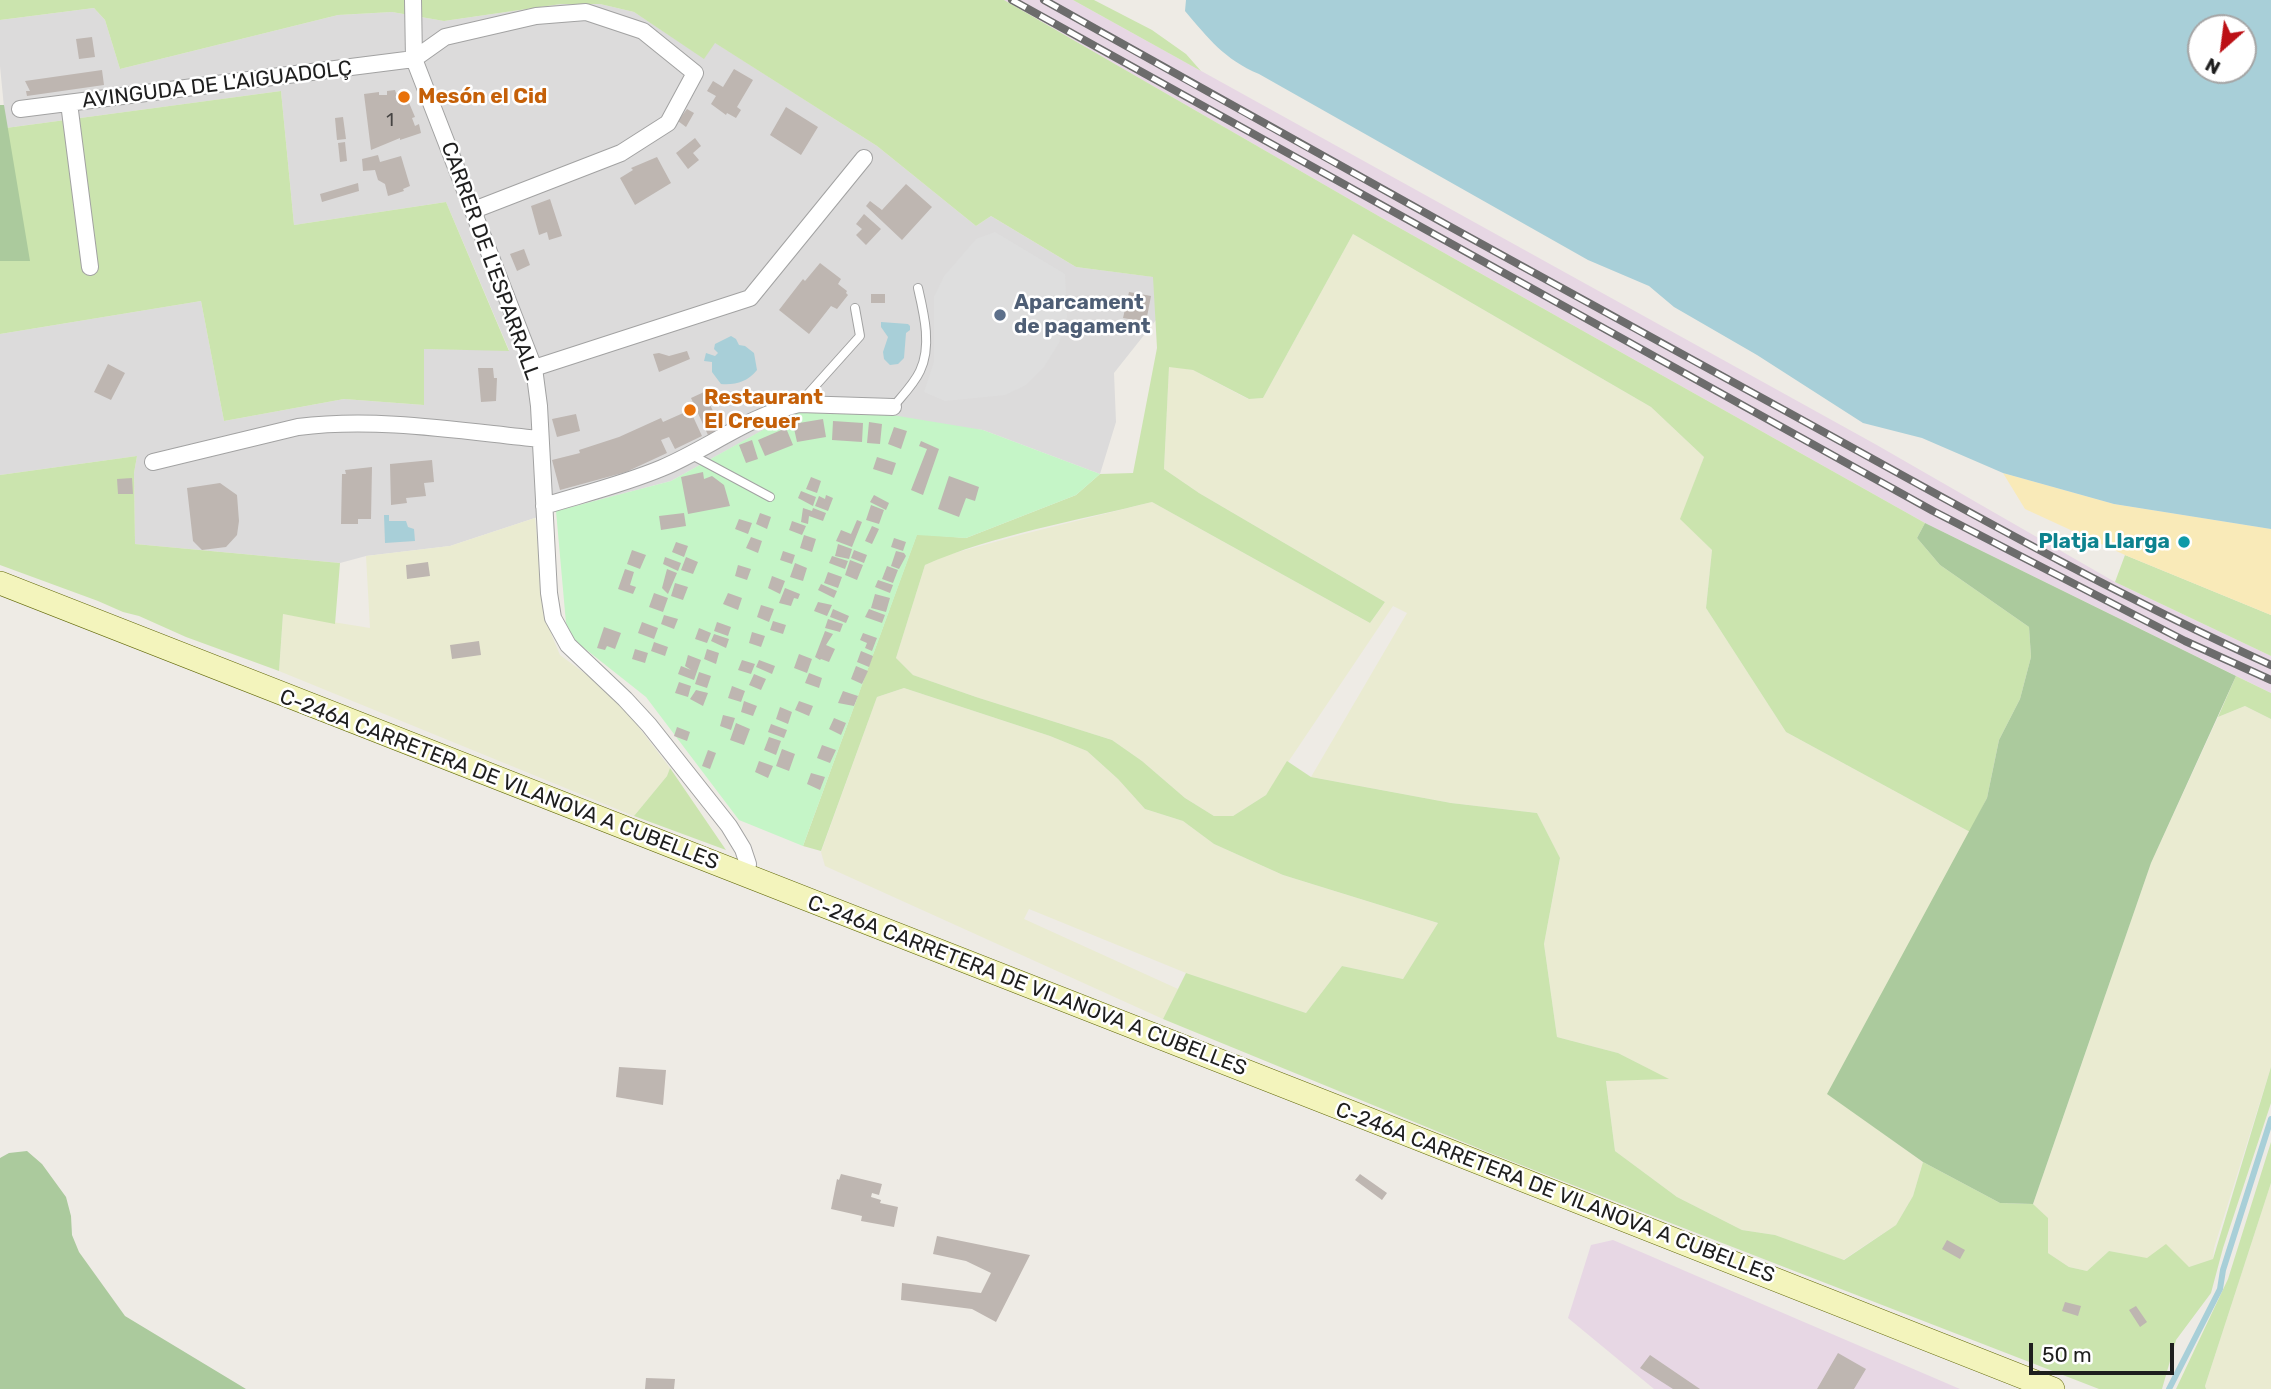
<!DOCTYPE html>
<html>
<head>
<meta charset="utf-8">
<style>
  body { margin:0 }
  #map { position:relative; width:2271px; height:1389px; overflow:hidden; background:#eeebe5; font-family:Rubik,sans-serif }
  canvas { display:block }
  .north { position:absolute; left:2187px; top:14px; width:70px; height:70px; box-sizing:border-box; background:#fff; border:2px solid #a5a5a5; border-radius:50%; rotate:208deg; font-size:19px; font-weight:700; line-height:28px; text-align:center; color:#1e1e1e }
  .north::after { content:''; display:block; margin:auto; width:24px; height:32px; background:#bc1015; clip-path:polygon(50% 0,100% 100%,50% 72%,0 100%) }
  .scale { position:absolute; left:2029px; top:1343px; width:145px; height:32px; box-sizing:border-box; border:4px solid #1e1e1e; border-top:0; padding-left:9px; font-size:21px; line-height:24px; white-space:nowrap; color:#1e1e1e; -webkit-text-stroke:5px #fff; paint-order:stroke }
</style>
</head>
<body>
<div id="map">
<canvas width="2271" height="1389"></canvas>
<div class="north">N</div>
<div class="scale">50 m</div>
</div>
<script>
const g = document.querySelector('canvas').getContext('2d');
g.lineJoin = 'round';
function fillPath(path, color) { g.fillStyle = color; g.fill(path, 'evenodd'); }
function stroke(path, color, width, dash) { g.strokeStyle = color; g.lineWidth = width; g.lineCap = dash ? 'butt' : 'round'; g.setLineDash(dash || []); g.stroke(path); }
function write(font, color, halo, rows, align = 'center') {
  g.font = font + ' Rubik,sans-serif'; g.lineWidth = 5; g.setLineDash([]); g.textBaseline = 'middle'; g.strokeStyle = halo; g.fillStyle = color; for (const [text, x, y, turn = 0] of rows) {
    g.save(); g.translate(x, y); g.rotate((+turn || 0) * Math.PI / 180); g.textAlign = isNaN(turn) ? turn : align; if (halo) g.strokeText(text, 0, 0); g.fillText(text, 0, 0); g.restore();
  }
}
fillPath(new Path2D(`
  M561,4h39l34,8 70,46 10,-16 163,104 99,80 15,-10 85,51 78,10 2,43 -42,53 2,49 -16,52 -117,-44 -185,-19 -127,70 -115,30 -106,35 -84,10 -26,7 -205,-19 -1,-71 3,-17 -137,19v-141l201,-33 23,120 120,-22 80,6v-56l85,1 -63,-148 -152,23 -13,-134 -275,37 -6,-62v-46l94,-12 11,12 15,49 218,-54 54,-3 52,9z`), '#dcdbdb');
fillPath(new Path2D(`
  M1004,0h69l802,444 240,138 156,74v37l-346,-170 -543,-305z
  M1613,1240l347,149h-306l-86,-71 23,-73z`), '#e7d7e4');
fillPath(new Path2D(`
  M1353,234l298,173 53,50 -23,62 31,31 -6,58 80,124 184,100 -142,262 95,68 -10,34 -17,29 -53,35 -68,-25 -33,-5 -65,-33 -62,-46 -9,-71 62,-1 -50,-26 -61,-16 -13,-93 16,-85 -23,-46 -86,-10 -140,-26 96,-164 -14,-7 -127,189 -33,21h-19l-29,-18 -43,-37 -30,-21 -136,-43 -63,-22 -17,-17 29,-93 22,-10 77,-21 128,-32 218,121 15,-21 -186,-109 -35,-24 5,-103 24,4 55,29 15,-1z
  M535,518l9,86 8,32 8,19 54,40 56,73 -3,8 -33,40 -355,-145 4,-57 87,14 -4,-72 84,-10z
  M904,688l146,48 37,15 31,28 27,30 38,12 31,23 69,31 155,48 -35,56 -61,-13 -36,47 -120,-40 -157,-64 -5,10 154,70 -15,30 -338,-153 -4,-14 56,-155z
  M2245,706l26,13v348l-57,181 -1,11 -24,8 -80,-16 -22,20 -18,-4 -21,-14v-34l-15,-15 118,-341 67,-146z
  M2271,1183v206h-65l-1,-3z`), '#eaebd1');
fillPath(new Path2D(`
  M0,0h1004l378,218 543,305 -8,15 23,27 89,62 2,30 -11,42 -21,41 -12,58 -17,34 -184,-100 -80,-124 6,-58 -32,-31 24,-62 -53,-50 -298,-173 -90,164 -14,1 -56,-29 -24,-3 -5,102 35,24 186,109 -15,21 -218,-121c-72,18 -160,33 -227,63l-29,93 17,17 63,22 136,43 30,21 43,37 29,18h19l33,-21 21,-34 24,16 140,26 86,10 23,45 -16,86 13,93 61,16 51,26 -63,2 9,70 62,46 65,33 33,5 69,25 52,-35 17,-29 10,-34 77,41 33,1 15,14v35l21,14 18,4 22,-20 38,7 19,-14 23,23 24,-8 58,-192v36l-48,145 -12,45 -35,47 -14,49h-63l-609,-236 -327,-134 23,-46 120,40 36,-47 61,13 35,-56 -155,-48 -69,-31 -31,-23 -38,-12 -27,-30 -31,-28 -37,-15 -146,-48 -27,9 -56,154 -18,-5 114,-312 49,4 110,-43 24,-21 33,-1 24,-125 -4,-71 -77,-10 -85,-51 -15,10 -99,-80 -162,-103 -11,16 -70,-47 -34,-8h-39l-117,17 -52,-9 -54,3 -218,54 -15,-49 -11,-12 -94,12z
  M1073,0h21l58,30 34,24 15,17z
  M281,91l13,134 152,-23 63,149 -85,-2v56l-80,-6 -120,22 -23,-120 -201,33v-73h29l-23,-133z
  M137,456l-3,17 1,71 205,19 -5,61 -52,-10 -4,57 -93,-34 -47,-21 -16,-4 -25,-11 -98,-36v-90z
  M2125,555l146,60v41l-156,-74z
  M2236,676l35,17v26l-26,-13 -27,11z
  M670,768l56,82 -92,-34 33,-40z
  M2271,1142v41l-66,203 1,3h-30l52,-110z`), '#cbe4ae');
fillPath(new Path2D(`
  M0,105h4l26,156h-30z
  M1925,523l311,153 -85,187 -118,341 -33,-1 -77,-41 -96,-68 160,-296 12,-58 21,-41 11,-42 -2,-30 -89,-62 -23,-27z
  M27,1151l15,13 24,33 5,19 1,19 7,17 46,64 121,73h-246v-231l9,-5z`), '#abca9d');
fillPath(new Path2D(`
  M2003,473l111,31 157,25v86l-146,-60 -100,-46z`), '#f9eab8');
fillPath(new Path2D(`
  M797,411l89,3 97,16 117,44 -24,21 -110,43 -49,-3 -114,311 -64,-26 -93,-123 -72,-57 -8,-17 -10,-112 115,-30z`), '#c5f5c7');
fillPath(new Path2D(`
  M995,232l70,42 2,43 -8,26 -15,24 -18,18 -21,10 -60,6 -21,-9 10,-30v-65l10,-21 32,-37z`), '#dedede');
fillPath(new Path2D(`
  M1186,0h1085v529l-157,-25 -111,-31 -81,-35 -59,-15 -106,-68 -83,-48 -25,-21 -61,-26 -329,-186c-35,-15 -50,-35 -74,-63zM2201,28h42v42h-42z
  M881,322l27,2 2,2v4l-4,3 -2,25 -6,6 -8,1 -6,-6 -1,-7 5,-15 -7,-10z
  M731,336l5,3 3,6 6,1 9,7 3,17c-10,12 -21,15 -36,14l-9,-12v-10l-8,-1 2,-8 9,3 3,-3 -4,-4 1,-5z
  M384,515h5v6h17l2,6 6,2 1,12 -30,2z`), '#a8cfd8');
stroke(new Path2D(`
  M2169,1389l51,-100 3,-19 48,-151`), '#a8cfd8', 6);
fillPath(new Path2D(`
  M92,37l3,20 -16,2 -3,-20z
  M734,69l19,11 -16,27 4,3 -5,8 -9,-5 -1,2 -15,-11 5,-8 -9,-5 6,-10 10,6z
  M102,70l2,15 -77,11 -1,-5h4l-5,-10z
  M395,90l1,3 9,6 2,-1 8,19 -3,1 3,8 4,-2 2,9 -21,7v-2l-29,12 -7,-56 15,-2v3h8v-4z
  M786,107l32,20 -17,28 -31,-20z
  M687,109l7,4 -8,14 -8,-6z
  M343,117l3,22 -9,1 -2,-22z
  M695,138l6,8 -8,7 6,7 -11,9 -12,-16z
  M345,142l2,19 -7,1 -2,-19z
  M378,155l2,7 21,-6 9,30 -7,3 1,2 -16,5 -3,-12 -7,-4 -3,-10 -12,1 -1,-12z
  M657,157l14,26 -36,22 -15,-27 13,-8 -2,-2z
  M358,183l1,8 -37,11 -2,-8z
  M906,184l26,23 -30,33 -36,-34 4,-5 12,9z
  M550,199l12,37 -13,4 -2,-8 -8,3 -8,-29z
  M864,214l17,15 -15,16 -10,-10 6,-6 -6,-5z
  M524,249l6,16 -13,6 -7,-17z
  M820,263l21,16 -3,5 9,7 -1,2 2,2 -11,14 -6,-3 -22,28 -30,-24 24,-31 2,2z
  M1129,292l22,4 -5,26 -23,-4z
  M871,294h14v9h-14z
  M687,351l3,8 -31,13 -6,-18 6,-1 10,3z
  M108,364l17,9 -14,27 -17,-8z
  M478,368h15l1,10h3l-1,23 -15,1z
  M704,392l17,36 -13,7 -17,-37z
  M690,410l12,26 -27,13 -6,-12 -8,3 6,13 -41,19 -66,18 -8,-30 28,-7 -1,-3 40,-13 42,-19 2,4z
  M576,414l4,17 -23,6 -5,-18z
  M823,419l3,18 -29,5 -4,-18z
  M833,421l30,2 -1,19 -30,-2z
  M869,422l13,2 -2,20 -13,-1z
  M894,427l13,4 -6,18 -13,-5z
  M786,428l7,17 -28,11 -7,-16z
  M752,440l6,19 -12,4 -7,-18z
  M921,441l18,8 -16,46 -12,-5 16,-41 -8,-3z
  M877,457l19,6 -4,12 -19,-6z
  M432,460l2,22 -10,1 2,13 -20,2 1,5 -16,2 -1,-41z
  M372,467l-1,52h-13v5h-17l1,-50h4l-1,-4z
  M703,472l1,7 8,-3 12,9 6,21 -42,8 -7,-37z
  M949,476l30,11 -4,14 -9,-3 -7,19 -21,-8z
  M811,477l10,4 -4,12 -11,-4z
  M132,478l1,16h-15l-1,-15z
  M220,483l17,12 2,26 -2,14 -11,12 -24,3 -9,-9 -6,-53z
  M801,491l15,6 -3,9 -15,-8z
  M826,495l7,3 -5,13 -13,-5 4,-10 6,3z
  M874,495l15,8 -3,7 -16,-8z
  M871,505l13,5 -5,14 -13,-4z
  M803,508l9,3 1,-3 13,5 -3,8 -14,-5 -1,8 -7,-2z
  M684,513l2,13 -25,4 -2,-14z
  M760,513l11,4 -4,12 -11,-5z
  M739,519l13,4 -4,11 -13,-5z
  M857,520l5,2 -10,25 -16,-6 5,-11 10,4z
  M792,521l14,5 -4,9 -13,-5z
  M872,526l7,3 -7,15 -7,-3z
  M804,535l12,4 -4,13 -12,-4z
  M751,537l11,4 -4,12 -12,-5z
  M894,538l12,4 -3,9 -12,-4z
  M676,542l12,4 -4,11 -12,-5z
  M838,544l14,5 -3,10 -14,-3z
  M632,550l14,5 -6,14 -13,-5z
  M854,550l13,5 -3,8 -13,-5z
  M783,551l12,4 -3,9 -12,-4z
  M896,551l8,2 2,3 -7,13 -8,-3z
  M832,556l16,5 -3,8 -16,-6z
  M665,557l16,6 -3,8 -15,-7z
  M686,557l12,5 -5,12 -12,-4z
  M850,560l13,5 -6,15 -12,-5z
  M428,562l2,14 -23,3 -1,-14z
  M795,563l12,5 -4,13 -13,-4z
  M738,565l13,4 -4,11 -12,-4z
  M887,566l11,4 -5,13 -11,-4z
  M625,569l9,3 -4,13 6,2 -3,7 -15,-5z
  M667,569l10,4 -9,21 -6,-6z
  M828,572l14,5 -4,11 -14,-5z
  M772,576l13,5 -5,13 -12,-6z
  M878,580l15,5 -3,8 -15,-6z
  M675,583l13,4 -5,13 -12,-4z
  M821,584l16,7 -3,7 -16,-8z
  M785,588l15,6 -2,5 -4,-1 -3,8 -12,-3z
  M654,593l14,5 -5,14 -14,-5z
  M728,593l14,5 -4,12 -15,-6z
  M875,594l15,4 -4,14 -15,-4z
  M818,602l14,3 -5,11 -13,-5z
  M761,605l13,4 -5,13 -12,-5z
  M833,609l16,7 -3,7 -16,-6z
  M869,609l16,6 -3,8 -17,-6z
  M664,615l14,4 -4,10 -13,-5z
  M828,619l15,5 -3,8 -15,-4z
  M773,621l13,4 -3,9 -13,-4z
  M642,622l16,6 -4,11 -16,-6z
  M717,622l14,5 -3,9 -14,-5z
  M604,627l17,6 -6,16 -8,-3 -2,4 -8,-2z
  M699,628l12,5 -4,10 -12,-4z
  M825,631l8,3 -7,11 9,4 -6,13 -8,-3 -1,1 -5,-3z
  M752,632l13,4 -4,11 -12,-4z
  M863,633l14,5 -5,13 -7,-3 2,-5 -7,-3z
  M714,634l15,5 -3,9 -15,-7z
  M479,641l2,14 -29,4 -2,-14z
  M654,642l14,5 -3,9 -14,-5z
  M635,649l13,4 -3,10 -13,-4z
  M707,649l12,4 -3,11 -12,-5z
  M861,651l12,5 -4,11 -12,-5z
  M799,654l13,5 -5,14 -13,-5z
  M688,655l13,5 -7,20 -16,-6 3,-8 10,4 -6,-4z
  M742,660l13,4 -4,10 -13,-4z
  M759,660l16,6 -3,8 -16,-7z
  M856,666l12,5 -6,13 -11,-5z
  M699,672l12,4 -4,12 -12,-4z
  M809,673l13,5 -3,10 -14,-5z
  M754,674l12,5 -5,11 -12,-5z
  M679,682l12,4 -3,11 -13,-4z
  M732,686l13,5 -4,11 -13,-4z
  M696,690l12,3 -5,13 -13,-7z
  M843,691l15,5 -4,10 -16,-3z
  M744,701l13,5 -4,10 -12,-4z
  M799,701l14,5 -4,10 -14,-6z
  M780,707l12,5 -4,12 -12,-5z
  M723,715l12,3 -4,12 -11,-4z
  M834,718l12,5 -5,12 -12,-6z
  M736,723l14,6 -6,16 -14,-5z
  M771,724l16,6 -3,8 -16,-6z
  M677,727l13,5 -3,9 -13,-5z
  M769,737l12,4 -5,14 -12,-5z
  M822,745l14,5 -6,13 -13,-5z
  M782,749l13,5 -6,17 -13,-5z
  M708,750l8,3 -6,16 -8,-3z
  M759,761l14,5 -5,12 -13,-6z
  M811,773l14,4 -5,13 -13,-6z
  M619,1067l47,3 -3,35 -47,-8z
  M841,1174l41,10 -3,11 -7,-2 -1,4 10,3 -1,3 18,4 -4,20 -33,-6 1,-5 -31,-7 6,-30 2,1z
  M1360,1174l27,19 -5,7 -27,-20z
  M937,1236l93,19 -34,67 -24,-13 -71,-9 1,-17 79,10 10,-20 -25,-12 -33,-7z
  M1947,1240l18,10 -5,9 -18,-10z
  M2065,1302l16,4 -3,10 -16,-5z
  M2136,1306l11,16 -7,5 -11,-17z
  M1838,1353l28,16 -12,20h-37z
  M1650,1355l50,34h-27l-33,-21z
  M646,1378l29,1 -1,10h-29z`), '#beb6b1');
const lane = new Path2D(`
  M799,404l61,-68 -5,-28
  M893,407c9,-11 21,-23 27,-36 12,-25 4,-57 -2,-83
  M690,454l80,43`);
const street = new Path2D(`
  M413,0l1,59 120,309 5,38 10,187 4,25 15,27 57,54 24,26 80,101 14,23 5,15 -2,12
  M69,103l21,164
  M20,109l394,-50 31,-22 91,-21 50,-4 57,19 52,42 -27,50 -47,30 -147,57
  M534,368l216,-70 114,-140
  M153,462l145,-35c80,-10 162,4 242,12
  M544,506c39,-12 80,-22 118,-38 47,-20 87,-52 137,-64l94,3`);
const secondary = new Path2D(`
  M0,583c684,271 1370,534 2053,806`);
stroke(lane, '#a2a2a2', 10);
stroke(street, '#a2a2a2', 18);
stroke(secondary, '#656c0d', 24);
stroke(lane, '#fff', 8);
stroke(street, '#fff', 16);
stroke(secondary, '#f3f4bc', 23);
const rail = new Path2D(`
  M1012,0l921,511 252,130 86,39
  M1044,0c238,134 478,267 718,398 168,92 334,188 509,267`);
stroke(rail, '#6c6c6c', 8);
stroke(rail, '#fff', 5, [16]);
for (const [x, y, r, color] of [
  [404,97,7,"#e8710a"],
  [1000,315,7,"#5c6f8a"],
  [690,410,7,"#e8710a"],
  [2184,542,7,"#0f9aa8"]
]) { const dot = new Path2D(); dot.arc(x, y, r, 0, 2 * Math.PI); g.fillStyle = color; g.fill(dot); stroke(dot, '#fff', 2.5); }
write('18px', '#464443', null, [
  ["1",390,121]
]);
write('21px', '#1e1e1e', '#fff', [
  ["AVINGUDA DE L'AIGUADOLÇ",217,85,-7],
  ["CARRER DE L'ESPARRALL",490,261,70],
  ["C-246A CARRETERA DE VILANOVA A CUBELLES",499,780,21],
  ["C-246A CARRETERA DE VILANOVA A CUBELLES",1027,986,21],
  ["C-246A CARRETERA DE VILANOVA A CUBELLES",1555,1193,21]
]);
write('bold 21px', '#c56008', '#fff', [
  ["Mesón el Cid",418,97],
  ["Restaurant",704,398],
  ["El Creuer",704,422]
], 'left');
write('bold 21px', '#4e5e75', '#fff', [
  ["Aparcament",1014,303],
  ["de pagament",1014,327]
], 'left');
write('bold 21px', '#0d838f', '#fff', [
  ["Platja Llarga",2170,542]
], 'right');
</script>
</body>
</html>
